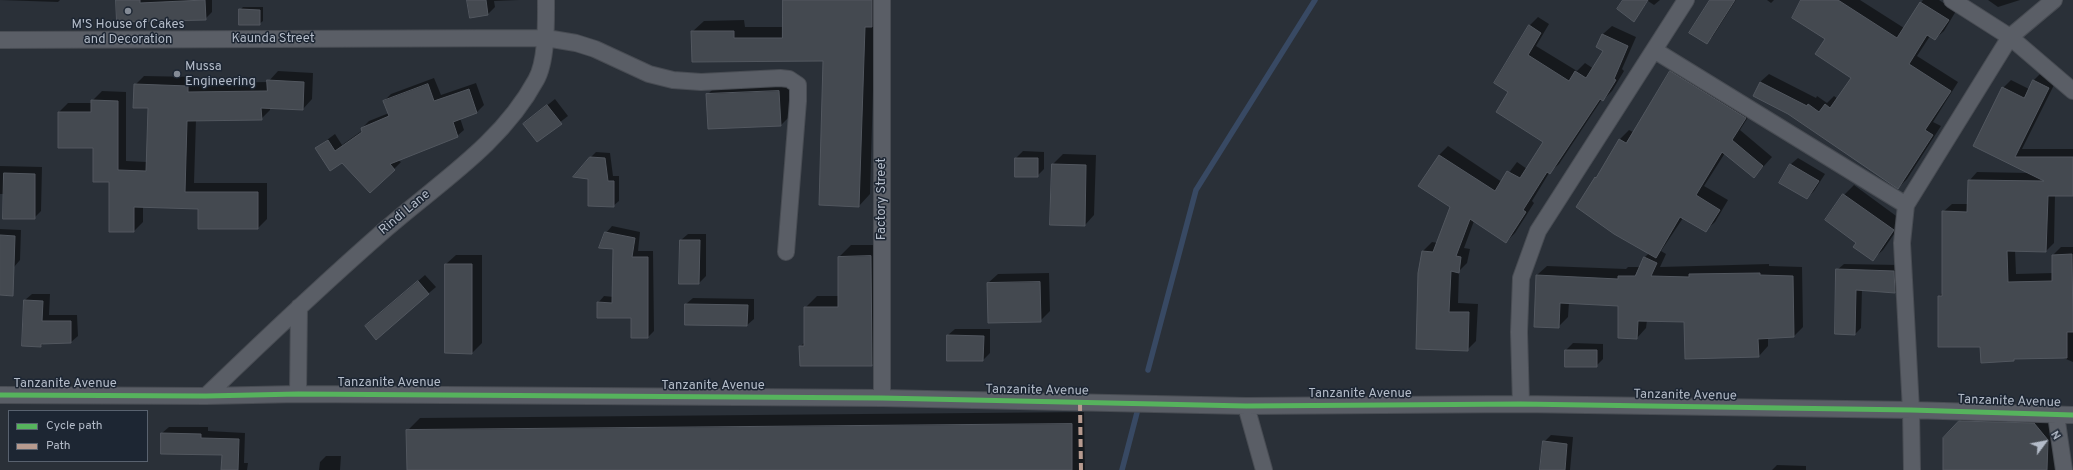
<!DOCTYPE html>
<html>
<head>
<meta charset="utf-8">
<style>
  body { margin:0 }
  #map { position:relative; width:2073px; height:470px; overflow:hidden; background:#2a3038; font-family:Overpass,sans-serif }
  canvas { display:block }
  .legend { position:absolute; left:8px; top:410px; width:140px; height:52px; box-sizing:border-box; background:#1d2633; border:1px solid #59626f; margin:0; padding:5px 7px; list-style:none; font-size:12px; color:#b4bcc9 }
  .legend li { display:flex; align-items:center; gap:8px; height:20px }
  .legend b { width:20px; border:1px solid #59626f }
  .north { position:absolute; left:2025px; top:422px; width:40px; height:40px; -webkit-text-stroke:3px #1d2633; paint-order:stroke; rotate:58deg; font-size:11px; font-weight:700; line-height:16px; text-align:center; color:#b4bcc9 }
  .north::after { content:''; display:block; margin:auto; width:14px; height:18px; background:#b4bcc9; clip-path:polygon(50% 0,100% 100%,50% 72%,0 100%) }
</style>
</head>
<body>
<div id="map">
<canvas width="2073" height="470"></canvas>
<ul class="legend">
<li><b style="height:5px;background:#56b35d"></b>Cycle path</li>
<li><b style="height:5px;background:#b69a8f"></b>Path</li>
</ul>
<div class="north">N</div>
</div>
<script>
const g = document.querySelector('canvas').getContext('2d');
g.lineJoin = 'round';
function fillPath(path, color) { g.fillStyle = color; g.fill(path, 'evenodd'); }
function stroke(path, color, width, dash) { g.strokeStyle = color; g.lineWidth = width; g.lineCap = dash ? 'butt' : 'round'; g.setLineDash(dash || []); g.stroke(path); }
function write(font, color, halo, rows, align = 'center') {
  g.font = font + ' Overpass,sans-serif'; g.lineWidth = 3; g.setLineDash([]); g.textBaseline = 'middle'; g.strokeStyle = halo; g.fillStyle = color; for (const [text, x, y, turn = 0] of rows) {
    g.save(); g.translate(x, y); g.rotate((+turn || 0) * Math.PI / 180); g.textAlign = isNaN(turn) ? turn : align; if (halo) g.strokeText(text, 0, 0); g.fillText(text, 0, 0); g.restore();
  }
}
fillPath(new Path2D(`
  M0,0h60l-2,2z
  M117,0h95v12l-7,7z
  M468,0h51l-25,1 1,6 -7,7z
  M784,0h99l-8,22 -5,172 -11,12 -35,-146 -132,-28 12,-11 40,-1 1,7h38z
  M1624,0h36l-6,5 -6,-4 -14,19z
  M1711,0h25l-23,36 -6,7z
  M1767,0h7l-3,3z
  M1802,0h58l44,28 19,-28h16l17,11 -12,20 -9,8 -5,-3 -13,20 41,26 -25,40 8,4 -34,53 -9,9 -138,-106 9,-8 47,24 1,-2 10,7 7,-7 4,3 15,-21z
  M1988,0h32l-22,7z
  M243,7h20v14l-4,3 -19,-14z
  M1538,17l11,7 -13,22 41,25 8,-8 9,6 11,-19 -2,-16 9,-8 24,11 -14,32 2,2 -12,20 -9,9 -1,-1 -43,65 -10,9 -17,28 2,2 -19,30 -9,9 -32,-21 -10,27 6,1 -3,14 -8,8 -1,32 20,1 -2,37 -9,9 -47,-77 3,-22 9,-9 6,1 13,-37 -31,-21 19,-30 9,-9 54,36 15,-20 10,7 18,-27 -35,-50 19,-66z
  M1680,62l74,46 -14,22 32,27 -18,20 -29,-24 -21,33 24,14 -13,22 -10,9 -22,-13 -22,33 5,3 -6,13 109,-3v2l33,1 1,60 -9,9 -26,1v9l-9,10 -74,-35 -38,-1 -1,8 -9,10 -18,-33 -50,-3 -1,15 -10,10 -21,-52 10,-9 79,3 2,-2h12l4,-9 5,-5 -53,-75 5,-5 19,-34 9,-9 4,2 38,-60z
  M278,71l35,2 -1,26 -9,10 -33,-2v3l-9,9 -65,1 -2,63h73v36l-9,9h-59v-20l-56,-2v16l-9,9 -40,-84 -35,-35 9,-9h24v-2l10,-10 24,1v69l21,1 2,-55 -14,-22 9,-9 53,1v6l71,-1z
  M2042,72l15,7 -35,70h51v46h-18l-1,48 -8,8 -31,-1 1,24 37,-1v-18l8,-8h12v115l-12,-5 -45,1 -3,2 -32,-14 -42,-49 4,-5v-80l9,-8h16l1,-23 8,-9 53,1 -56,-28 29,-57 8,-8 18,9 5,-9z
  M434,78l7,17 35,-12 8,22 -7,7 -17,6 4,12 -7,6 -59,24 3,2 -7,7 -52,-7 -26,-14 19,-14 7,11 21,-15 -1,-2 7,-7 20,-8 -5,-12 7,-7z
  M789,81l2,34 -10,10 -72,3 -2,-33 10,-10z
  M555,99l13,17 -31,24 -13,-16z
  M1023,151l21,1v17l-7,7 -21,-18z
  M596,152l14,1 3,23h6v25l-6,5 -23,-48z
  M1063,154l33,1 -2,60 -9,10 -32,-61z
  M1798,158l27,16 -11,17 -7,7 -26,-16 10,-18z
  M0,166l42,1 -1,44 -7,7 -29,-24h-5z
  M1854,185l49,36 -20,29 -10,9 -15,-16 -14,-48z
  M612,226l28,6 -2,19h15l1,80 -6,6h-16v-20l-34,-14 6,-7 10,1v-49l-8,-15z
  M0,229l21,1 -1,30 -6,7 -14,-1z
  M688,234h18v42l-7,7 -18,-43z
  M851,245h32l1,108 -12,12h-71l-1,-18 5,-5v-34l12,-12h22v-39z
  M456,255h26v88l-10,10 -26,-89z
  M1844,264l56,1 1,20 -6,7 -33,-3 -1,39 -6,6 -18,-64z
  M1049,273l1,38 -10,10 -52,-38 10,-9z
  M425,275l11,12 -60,51 -3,-18z
  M32,294h18l-1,21h28l1,21 -7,6 -27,1 -3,3 -16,-46z
  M693,298l61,1v20l-7,6 -61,-21z
  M955,329h35v24l-7,7 -35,-25z
  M1573,343l30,1v15l-7,7h-30v-16z
  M1084,412l1,58h-677v-40l12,-12z
  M1969,412l74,3 13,16v39h-112l16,-48z
  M169,427h39v4l37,2 -1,30h4l-1,7h-25l1,-16 -61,-21z
  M1551,435l22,2 -3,33h-29l3,-28z
  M326,456h15l-1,14h-21l1,-8z
  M1777,465l29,1v4h-34z`), '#0007');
stroke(new Path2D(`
  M1148,370l48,-180 119,-190
  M1122,470l17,-65`), '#384963', 5.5);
const building = new Path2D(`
  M116,0h24v3l65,-3 1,20 -89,2z
  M467,0h19l2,15 -18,3z
  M783,0h89v27h-7l-6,180 -40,-2 4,-144 -131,1 -1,-31h43v7h48z
  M1623,0h25l-14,22 -17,-13z
  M1710,0h25l-28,44 -18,-11z
  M1801,0h37l59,38 23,-36 29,18 -14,20 -8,-5 -18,29 42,27 -26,39 8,5 -35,54 -110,-75 -35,-18 7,-14 47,24 1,-2 11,8 6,-8 5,4 21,-30 -36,-24 10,-15 -33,-21z
  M239,9l21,1v15h-21z
  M1529,25l12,8 -13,22 41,26 6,-10 11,7 17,-27 -7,-4 6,-13 26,12 -14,33 2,1 -13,21 -3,-2 -50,75 -3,-2 -24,38 3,2 -20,31 -36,-24 -14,37 5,1 -2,16 -8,-2 -2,41h20l-1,39 -52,-2 2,-76 4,-22 11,1 17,-45 -32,-21 21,-31 56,36 12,-20 13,7 23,-36 -47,-30 12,-20 -14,-9z
  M1670,71l76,47 -14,22 31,26 -9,12 -32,-26 -26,43 24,15 -14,22 -26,-15 -24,41 -42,-24 -38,-27 19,-30 1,1 23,-39 7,4z
  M267,80l37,2 -1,28 -42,-2 1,12 -75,1 -2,71h73v37h-60v-20l-64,-2v25h-25v-50h-16v-34h-35v-36h33v-12l27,1v69l28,1 2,-63h-15l1,-24 54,2v6l79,-1z
  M2033,80l16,8 -34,69h58v39h-25l-2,56 -39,-1 1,31 44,-1v-26l20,-1 1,78h-6v26l-53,1v2l-33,2 -1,-16h-42v-51h4v-85l25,1 1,-32 76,1 -71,-35 29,-59 22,11z
  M428,84l6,17 35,-12 8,24 -24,9 5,15 -68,27 5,6 -25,23 -28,-30 -12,8 -15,-23 13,-8 7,11 27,-19 -1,-4 28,-12 -6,-15z
  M779,91l2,35 -73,3 -2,-35z
  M547,105l15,19 -25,18 -14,-18z
  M590,157l15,1 3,23h6v26l-26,-1v-27l-15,-2z
  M1015,158h23v19h-23z
  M1052,164l34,1 -1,61 -35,-1z
  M1790,164l29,17 -12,18 -28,-16z
  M4,173l31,1v45h-32z
  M1843,194l51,36 -21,31 -20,-14 3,-4 -31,-23z
  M605,232l30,6 -3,19h16v81h-17v-20h-34v-16l15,1 1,-54 -14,-1z
  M0,235l15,1 -2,60 -13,-1z
  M680,240h20l-1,44h-20z
  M871,256l1,110h-72l-1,-20h5v-39h34v-50z
  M1644,257l13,6 -6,13 38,1v-3l71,-1v2l33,1 1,61 -36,2 1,18 -74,2 -1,-37 -46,-1 -1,18 -19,-1v-32l-58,-3 -1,25 -25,-1 2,-52 82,4v-3h17z
  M445,264h27v90l-27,-1z
  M1836,269l58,2 1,22 -39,-3 -1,45 -20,-1z
  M418,281l11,13 -53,46 -11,-14z
  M1040,282l1,40 -53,1 -1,-40z
  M24,300l19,1 -1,20h29v22l-30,1v3l-19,-1z
  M685,304l63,1 -1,21 -62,-1z
  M947,335l37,1 -1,25h-36z
  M1565,350h32v17h-32z
  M1959,421l75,2 14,17 -1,30h-104v-32z
  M1072,424v46h-665l-1,-40z
  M161,433l40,1v4l38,1 -1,31h-17l1,-15 -61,-1z
  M1543,441l24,3 -2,26h-25z`);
fillPath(building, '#444950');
stroke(building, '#52575f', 1);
const street = new Path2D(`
  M1952,0l58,37 63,54
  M0,40l546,-2 30,5 19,6 54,25 24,6 28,2 79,-4 9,1 9,6v16l-12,151
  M1654,50l252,155
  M298,394l1,-87
  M0,395l206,1 92,-2 584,4 364,8 275,-2 390,6 162,5
  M206,396c59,-57 119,-114 181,-168 53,-46 115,-85 149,-148 11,-19 10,-59 10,-80
  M882,398v-398
  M1521,404l-2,-72 2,-54 17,-47 148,-231
  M1246,406l18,64
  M2056,415l8,55
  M1912,470l-1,-60 -9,-167 4,-38 104,-168 44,-37`);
stroke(street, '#484c53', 18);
stroke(street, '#5a5e66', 16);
stroke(new Path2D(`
  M1080,403l1,67`), '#b69a8f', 4, [8, 4]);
stroke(new Path2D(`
  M0,395l206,1 92,-2 584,4 364,8 275,-2 390,6 162,5`), '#56b35d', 5);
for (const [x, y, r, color] of [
  [128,11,4,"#848b96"],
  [177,74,4,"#848b96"]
]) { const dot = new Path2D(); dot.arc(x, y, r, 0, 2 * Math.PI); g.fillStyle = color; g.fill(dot); stroke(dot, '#1d2633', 1.5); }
write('13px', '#b4bcc9', '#1d2633', [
  ["M'S House of Cakes",128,25],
  ["and Decoration",128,40],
  ["Mussa",185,67,"left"],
  ["Engineering",185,82,"left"]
]);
write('13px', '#b4bcc9', '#1d2633', [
  ["Kaunda Street",273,39],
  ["Factory Street",882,199,-90],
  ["Rindi Lane",405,213,-40],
  ["Tanzanite Avenue",389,383],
  ["Tanzanite Avenue",65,384],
  ["Tanzanite Avenue",713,386],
  ["Tanzanite Avenue",1037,391,1],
  ["Tanzanite Avenue",1360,394],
  ["Tanzanite Avenue",1685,396,1],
  ["Tanzanite Avenue",2009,402,2]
]);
</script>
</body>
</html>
